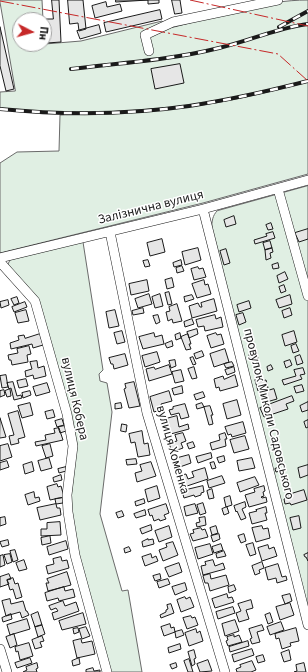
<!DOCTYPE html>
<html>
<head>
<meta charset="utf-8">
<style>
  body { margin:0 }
  #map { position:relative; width:308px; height:672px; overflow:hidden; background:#fff; font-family:"Source Sans 3",sans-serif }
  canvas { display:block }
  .north { position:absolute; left:12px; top:12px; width:40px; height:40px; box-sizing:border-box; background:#fff; border:1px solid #a3a3a3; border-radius:50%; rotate:96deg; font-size:11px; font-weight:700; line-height:16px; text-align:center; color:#1a1a1a }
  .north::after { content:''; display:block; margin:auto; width:14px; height:18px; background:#c62828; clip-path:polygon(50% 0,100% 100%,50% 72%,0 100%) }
</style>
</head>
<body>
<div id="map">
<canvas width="308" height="672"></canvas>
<div class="north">Пн</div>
</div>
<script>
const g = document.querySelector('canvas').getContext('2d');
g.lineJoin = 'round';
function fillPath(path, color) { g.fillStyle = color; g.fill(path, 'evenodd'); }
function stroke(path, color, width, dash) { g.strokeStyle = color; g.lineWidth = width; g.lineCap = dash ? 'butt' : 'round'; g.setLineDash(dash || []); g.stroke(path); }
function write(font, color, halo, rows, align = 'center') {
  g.font = font + ' "Source Sans 3",sans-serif'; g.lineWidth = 3; g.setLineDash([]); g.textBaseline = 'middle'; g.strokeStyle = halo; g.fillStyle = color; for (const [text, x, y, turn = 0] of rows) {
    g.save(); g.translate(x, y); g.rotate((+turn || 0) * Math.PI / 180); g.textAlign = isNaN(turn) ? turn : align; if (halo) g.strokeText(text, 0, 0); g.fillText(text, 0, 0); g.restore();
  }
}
const green = new Path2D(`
  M0,0h42l1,20h-23v24h24v-14l1,14 36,-3 81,-20 3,7 9,-1c44,-11 89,-27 134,-27v80c-39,10 -79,19 -119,25 -62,8 -127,10 -189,3v-16l15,-1z
  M308,82v92l-105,29 -203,50v-90l17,-11 42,-1 1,-36c43,-1 85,-2 128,-8 40,-5 81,-15 120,-25z
  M308,186v429l-93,-368c-2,-11 -7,-27 2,-36z
  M83,242l20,128 -4,4 1,7 7,2 5,29 -12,102 22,77 6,-1 14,82h-32l-33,-119 -7,-40 5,-67 -38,-146 -28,-31 -1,-5 2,-4z`);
fillPath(green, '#e0efe3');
stroke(green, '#6a6a6a', 1);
const building = new Path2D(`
  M52,0h7l2,42 -14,1 -1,-24h7z
  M68,0h15l3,29 -7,2 -1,-8 -8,1z
  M116,0h43v3l-11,1v-4l-32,2z
  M172,0h8l2,13 -7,1z
  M106,2l1,5 13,-3 2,7 -27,7 -3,-12z
  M160,10l2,9 -56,13 -2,-9z
  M99,25l2,8 -21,6 -3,-8z
  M0,27l14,62 -8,2 -6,-25z
  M180,64l4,19 -29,6 -4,-20z
  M234,216l2,8 -10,3 -2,-7z
  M271,223l2,6 -5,1 -2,-5z
  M308,229v10l-9,3 -4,-9z
  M273,232l2,6 -20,6 -1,-4 13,-4 -1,-2z
  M162,239l3,13 -15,4 -3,-13z
  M270,241l2,7 -7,2 -2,-7z
  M198,248l3,12 -16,5 -3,-13z
  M272,248l1,4 -3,1 1,5 -5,2 -1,-10z
  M226,249l4,14 -6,2 -4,-14z
  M148,260l2,6 -5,1 -2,-6z
  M181,260l1,5 -8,2 -1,-4z
  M278,263l1,5 -6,1 -1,-4z
  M182,266l2,5 -7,2 -1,-5z
  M198,267l1,2 4,-1 3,9 -12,3 -3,-11z
  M285,272l3,7 -9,4 -2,-7z
  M172,278l2,9 -7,2 -2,-9z
  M147,280l2,11 -18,4 -2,-11z
  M204,280l1,5 3,-1 3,10 -14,4 -5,-14z
  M284,285l2,6 -5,2 -2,-6z
  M169,292l3,12 -4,1 -3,-12z
  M149,294l3,10 -14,4 -3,-9z
  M160,294l3,12 -8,2 -3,-11z
  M192,295l2,4 -9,3 -1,-5z
  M290,295l2,9 -13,4 -3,-8z
  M17,297l2,6 -5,2 -3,-6z
  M214,299l3,12 -25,7 -3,-12 9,-3 2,4h2l-1,-4z
  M8,300l1,5 -8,3 -1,-6z
  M249,301l2,7 -12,4 -2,-7z
  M25,302l2,5 -13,5 -2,-5z
  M177,304l5,17 -9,2 -1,-4 -4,2 -2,-9 4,-1 -1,-4z
  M143,308l1,5 -11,2 -1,-4z
  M290,308l2,7 -8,3 -2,-7z
  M26,310l3,11 -11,2 -3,-10z
  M115,310l4,16 -10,2 -3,-16z
  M243,313l3,9 -7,3 -3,-10z
  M158,315l2,7 -4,2 -3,-8z
  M215,315l1,4 5,-2 2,10 -18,4 -1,-5 -6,1 -2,-7z
  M192,319l2,5 -9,3 -1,-5z
  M197,329l1,5 -9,4 -2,-6z
  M122,331l3,11 -8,2 -3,-11z
  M294,331l3,11 -12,4 -3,-11z
  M154,333l1,4 7,-2 2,9 -21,5 -4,-12z
  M180,333l1,5 -5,2 -1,-5z
  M216,333l1,2 4,-1 3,10 -13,4 -4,-12z
  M40,334l3,11 -10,3 -1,-4 -21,5 -1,-6 9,-3 -1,-4 6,-1 1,3z
  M188,334l3,10h-2l2,5 -5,1 -5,-13z
  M172,341l1,5 -6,2 -2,-4z
  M296,344l3,7 -6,2 -2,-7z
  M29,346l2,8 -4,1 1,7 -16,3 -1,-5h-2l-1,-5 10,-2 -1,-4z
  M225,349l4,13 -15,5 -4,-13z
  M202,351l2,5 -8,3 -2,-5z
  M157,352l3,10 -15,5 -3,-11z
  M257,353l1,6 -7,2 -2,-6z
  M125,354l3,11 -14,4 -1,-5h-2l-2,-6z
  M300,355l3,8 -6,2 -2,-8z
  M193,357l3,7 -3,1 -3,-7z
  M175,360l1,6 -5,2 -2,-7z
  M290,360l2,5 -6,3 -2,-6z
  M37,361l1,7 6,-2 2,10 -12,3 -1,-4 -7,2 -1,-6 7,-2 -2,-7z
  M232,362l2,4 -8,2 -2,-4z
  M169,365l3,9 -23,7 -3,-12 8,-2 1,2z
  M271,365l2,4 -5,2 -1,-4z
  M194,367l3,11 -5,1 -4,-10z
  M234,367l1,5 -8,3 -2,-5z
  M303,368l2,6 -5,1 2,4 -18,6 -2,-5 14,-4 -2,-6z
  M181,370l3,11 -9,2 -3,-11z
  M6,375l2,12 -6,1 -2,-12z
  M235,375l3,11 -18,5 -1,-4 -3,1 -2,-9 9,-3 1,3z
  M260,378l1,3 5,-1 2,8 -10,3 -3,-11z
  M26,379l2,7 -9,2 -2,-7z
  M13,382l4,14 4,-1 1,3 -8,2 -3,-12 -2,1 -2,-6z
  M134,382l6,24 -11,2 -5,-19 2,-1 -1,-4z
  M47,383l3,9 -14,4 -3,-9z
  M302,385l2,6 -8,2 -2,-6z
  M182,386l1,7 -9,2 -2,-6z
  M10,389l1,7 -4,1 -2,-6z
  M274,389l3,10 -14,4 -2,-10z
  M4,390l1,5 -5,2v-6z
  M30,391l1,4 -8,3 -1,-5z
  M169,391l3,10 -11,3 2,5 -9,3 -4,-15z
  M203,392l2,5 -9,3 -2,-5z
  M292,396l2,5 -8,3 2,5 -24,8 -4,-9z
  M237,400l4,15 -14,4 -4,-15z
  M308,402v8l-6,2 -2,-6z
  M30,403l3,12 -11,3 -4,-12z
  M121,403l1,5 -7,1v-5z
  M202,403l2,4 -7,2 -1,-4z
  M185,404l4,13 -8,2 -2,-6 -8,2 -2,-5 4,-1v-2z
  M210,406l3,9h-2l2,9 -4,1 -5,-18z
  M53,410l2,7 -8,2 -2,-7z
  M18,411l7,26 -7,2 1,4 -8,2 -2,-9 5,-1 -6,-21z
  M177,416l2,11 9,-3 1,5 -22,6 -5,-15z
  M0,418l6,19 -6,1z
  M62,419l2,6 -7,2 -2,-6z
  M308,420v7l-2,1 -2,-6z
  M243,422l3,11 -14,4 -1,-3 -3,1 -3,-8z
  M122,424l5,1 -1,7 -5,-1z
  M65,426l1,5 -6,2 -2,-6z
  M59,428l4,12 -27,6 -1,-4 11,-2 -1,-5 10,-2 -1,-4z
  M142,431l2,13 4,-1 2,12 -12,2 -3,-15 -4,1 -2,-9z
  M183,433l3,8 -5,2 2,5 -11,4 -3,-9 8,-2 -2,-6z
  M225,433l2,6h-2l1,7 -14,4 -2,-7 10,-3 -1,-5z
  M245,436l4,13 -15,4 -4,-13z
  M193,442l2,5 -6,2 -2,-5z
  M8,444l4,13 -12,4v-15z
  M50,444l3,12 -7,2 -4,-12z
  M211,453l1,5 -14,5 -2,-6z
  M189,455l2,8 -14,5 -3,-9z
  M224,456l1,5 -6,2 -2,-5z
  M49,458l3,10 -11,3 -3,-10z
  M252,458l3,10 -16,3 -2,-10z
  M136,459l1,5 -10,1 -1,-5z
  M7,461l2,6 -9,3v-7z
  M32,462l2,9 -9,3 -2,-9z
  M151,462l5,14 -19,6 -2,-9 7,-2 -2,-6z
  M214,462l2,6 -4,1 -2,-6z
  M308,465v10l-8,3 -2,-10z
  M66,467v4l-7,2 -1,-4z
  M279,467l1,4 -4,1 -1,-3z
  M205,468l3,11 -27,9 -4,-12 9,-2 2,5 6,-2 -2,-5z
  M61,475l1,5 -8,2 -1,-4z
  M222,476l3,7 -16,5 -2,-7z
  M255,477l4,8 -19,7 -3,-9z
  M57,484l1,3 3,-1 3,11 -14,3 -3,-13z
  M157,486l3,12 -12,4 -3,-12z
  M203,486l1,6 -3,1v2l-6,2 -1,-2 -10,3 -2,-7z
  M264,486l1,5 -2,1 1,4 -3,1 1,1 4,-1 1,5 -18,5 -4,-12 10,-3 -1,-3z
  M212,489l2,9 -5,1 -2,-8z
  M304,490l3,10 -16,5 -1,-2 -5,1 -1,-5 4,-2v-2z
  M34,492l1,6 4,-1 1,4 -12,4 -3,-10z
  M230,496l2,9 -6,2 -2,-9z
  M63,498v5l-7,1 -1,-5z
  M144,499l1,4 -9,3 -1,-4z
  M245,502l1,5 -4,2 4,9 -5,2 -4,-9 -1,1 -2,-6z
  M203,503l3,10 -6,2 -3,-10z
  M56,504l1,4h3l1,7 -21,5 -3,-12z
  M166,504l3,9 -5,2 2,4 -6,2 -1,-2 -5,2 -2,-6 -2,1 -2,-6z
  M195,504l3,9 -12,3 -2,-9z
  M227,507l2,6 -5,2 -2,-6z
  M266,507l1,6h-2l2,7 -15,4 -3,-11 8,-2 -1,-1z
  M145,510l1,5 -10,3 -2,-4z
  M122,511l2,5 -6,2 -2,-5z
  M299,516l2,12 -8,2 -3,-12z
  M5,517l1,7 -6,2v-8z
  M205,517l1,8 -9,2 -1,-4 4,-1 -1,-4z
  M60,522l1,13 -20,1v-7h6v-6z
  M151,525l1,5 -10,4 -2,-5z
  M169,526l3,11 -13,5 -4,-11z
  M216,526l2,7 -6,2 -2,-7z
  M262,526l1,3 5,-1 2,10 -14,4 -4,-14z
  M201,528l1,2 3,-1 3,8 -15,4 -3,-7 4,-1 -1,-3z
  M219,534l1,5 -7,3 -2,-6z
  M244,534l2,7 -5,2 -3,-7z
  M50,536l1,7 -9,2 -1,-7z
  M148,539v1l5,-1 1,5 -11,3 -1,-5z
  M8,540l1,5 -7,2 -2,-5z
  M66,541l2,8 -19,6 -2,-8z
  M173,542l5,13 -15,6 -4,-11 8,-3 -1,-3z
  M253,543l3,11 -6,2 -4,-11z
  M210,544l3,10 -15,5 -3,-11z
  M221,544l2,6 -9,3 -2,-6z
  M268,545l1,4 5,-2 3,9 -15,5 -4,-13z
  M129,547l2,4 -6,2 -1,-4z
  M15,550l3,10 -5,2 -3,-11z
  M224,551l2,5 -9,2 -1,-4z
  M308,553v8l-2,-4h-1l-1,-2z
  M10,554l2,8 -5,2 -3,-9z
  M151,554l1,4 4,-2 2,5 -13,5 -3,-9z
  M3,555l2,10 -5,2v-11z
  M61,557l1,4 5,-1 2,8 -21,6 -2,-8 8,-2 -1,-5z
  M24,560l3,9 -8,2 -3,-8z
  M213,560l2,6 8,-3 2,6 -22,6 -2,-9 5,-1 -1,-3z
  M262,562l2,6 -5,2 1,3 -5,2 -3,-9z
  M179,563l3,9 -13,5 -4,-9z
  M278,564l4,13 4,-1 1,4 -10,3 -1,-5 -8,2 -3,-12z
  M67,572l4,13 -23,6 -2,-8h3l-2,-4z
  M9,574l2,5 -4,1 2,4 -9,3v-10z
  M160,574l1,5 -6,2 -2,-5z
  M210,574l1,5 15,-4 3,10 -19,6 -2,-8h-3l-2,-7z
  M13,578l2,6 3,-1 4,14 -6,2 -3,-10 -3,1 -3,-10z
  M168,579l2,5 -11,4 -2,-6z
  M185,583l2,7 -12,5 -3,-8z
  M234,585l2,5 -7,3 -1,-6z
  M64,587l1,4 8,-2 2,8 -16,4 -1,-3 -11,3 -2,-8z
  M227,594l1,4 4,-1 2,5 -19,6 -3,-9z
  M290,594l2,7 -7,3 -3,-8z
  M185,597l1,2 4,-2 4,10 -13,5 -4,-12z
  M10,599l1,5 12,-3 3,10h1l2,4 -7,3 -2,-6 -14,4 -4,-15z
  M251,600l2,8 -7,2 3,9 -10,3 -3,-9 5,-2 -3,-7z
  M63,601l2,5 11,-4 3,9 -25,9 -2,-7 6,-2 -2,-3 -5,2 -2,-4z
  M290,603l4,12 -14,5 -4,-13z
  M171,604l3,9 -13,5 -1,-3 6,-3v-2l2,-1 -1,-4z
  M233,607l2,6 -17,6 -2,-7z
  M38,612l4,13 -7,2 -4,-12z
  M83,613l3,11 -24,6 -3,-9z
  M270,613l3,9 -5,2 -3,-9z
  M11,614l1,5 -9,3 -1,-4z
  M191,616l1,2 3,-1 3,8 -11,4 -4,-11z
  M27,619l3,10 -20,6 -3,-10z
  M235,620l4,11 -14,5 -3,-12z
  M281,622l3,8 -14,5 -3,-8z
  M170,624l1,4 3,-1 1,5 -11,4 -3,-9z
  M42,625l3,9 -7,3 -3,-10z
  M262,625l2,5 -7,2 3,10 -8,2 -2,-5 2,-1 -3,-9z
  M86,627l4,9 -8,3 -3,-10z
  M78,628l1,4 -5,2 -1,-5z
  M296,628l3,13 -9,2 1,3 -9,3 -3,-11 -3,1 -1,-5z
  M196,629l1,4 3,-2 3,10 -14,5 -4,-13z
  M182,630l2,5 -8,3 -1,-6z
  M14,634l3,11 -7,3 -4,-11z
  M234,635v2l5,-2 3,7 -14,4 -2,-5 2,-1 -1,-3z
  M42,636l2,5 -4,1 2,5 -7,2 -3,-9z
  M81,639l1,4 10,-2 3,13 -18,4 -4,-17z
  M248,641l1,5 -19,6 -1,-5z
  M29,643l4,13 -13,4 -2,-9 -2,1 -1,-5z
  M180,644l1,5 -12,4 -1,-5z
  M252,649l2,6 -20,7 -2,-7z
  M194,650l2,8 -2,1 1,5 -3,2 -4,-14z
  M289,650l2,10 -7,2 -3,-9z
  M263,655l2,6 -7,2 -2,-6z
  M30,658l2,5 -15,5 -2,-5z
  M79,658l1,6 -7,2 -1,-5z
  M189,659l4,13h-5l-4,-11z
  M208,660l4,11 -12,1 -3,-8z
  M252,661l4,9 -5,2h-14l-1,-3 5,-2 -1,-2z
  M37,663l1,5 -2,1 1,3h-14l4,-2 -1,-3z
  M176,663l1,4 -5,2 -2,-4z
  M304,663l2,9h-12l3,-1 -1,-6z
  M93,668l1,3 6,-1v2h-14v-2z`);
fillPath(building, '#e6e6e6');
stroke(building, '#1a1a1a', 1);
const minor = new Path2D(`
  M149,51l-4,-16 28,-13 105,-22
  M278,189l30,107
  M203,209l105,416
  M110,232l37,181 78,259
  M0,258l203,-49 105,-29
  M0,262l35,39 32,113 6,32 -6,49 1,17 7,43 32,117
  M0,649l7,23`);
stroke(minor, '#1a1a1a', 10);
stroke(minor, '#fff', 9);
const rail = new Path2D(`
  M279,27l29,-16
  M71,69c49,-6 100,-9 148,-21 30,-7 58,-20 89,-24
  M0,109c62,6 126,6 189,-3 40,-6 80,-15 119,-25`);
stroke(rail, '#1a1a1a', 4);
stroke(rail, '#fff', 2.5, [8]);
stroke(new Path2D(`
  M190,0l118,26
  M0,1l278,53 30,27`), '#c62828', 1, [14, 3, 2, 3]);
write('13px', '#1a1a1a', '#fff', [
  ["Залізнична вулиця",151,208,-14],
  ["вулиця Кобера",74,399,77],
  ["провулок Миколи Садовського",268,414,76],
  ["вулиця Хоменка",172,450,74]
]);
</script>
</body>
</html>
